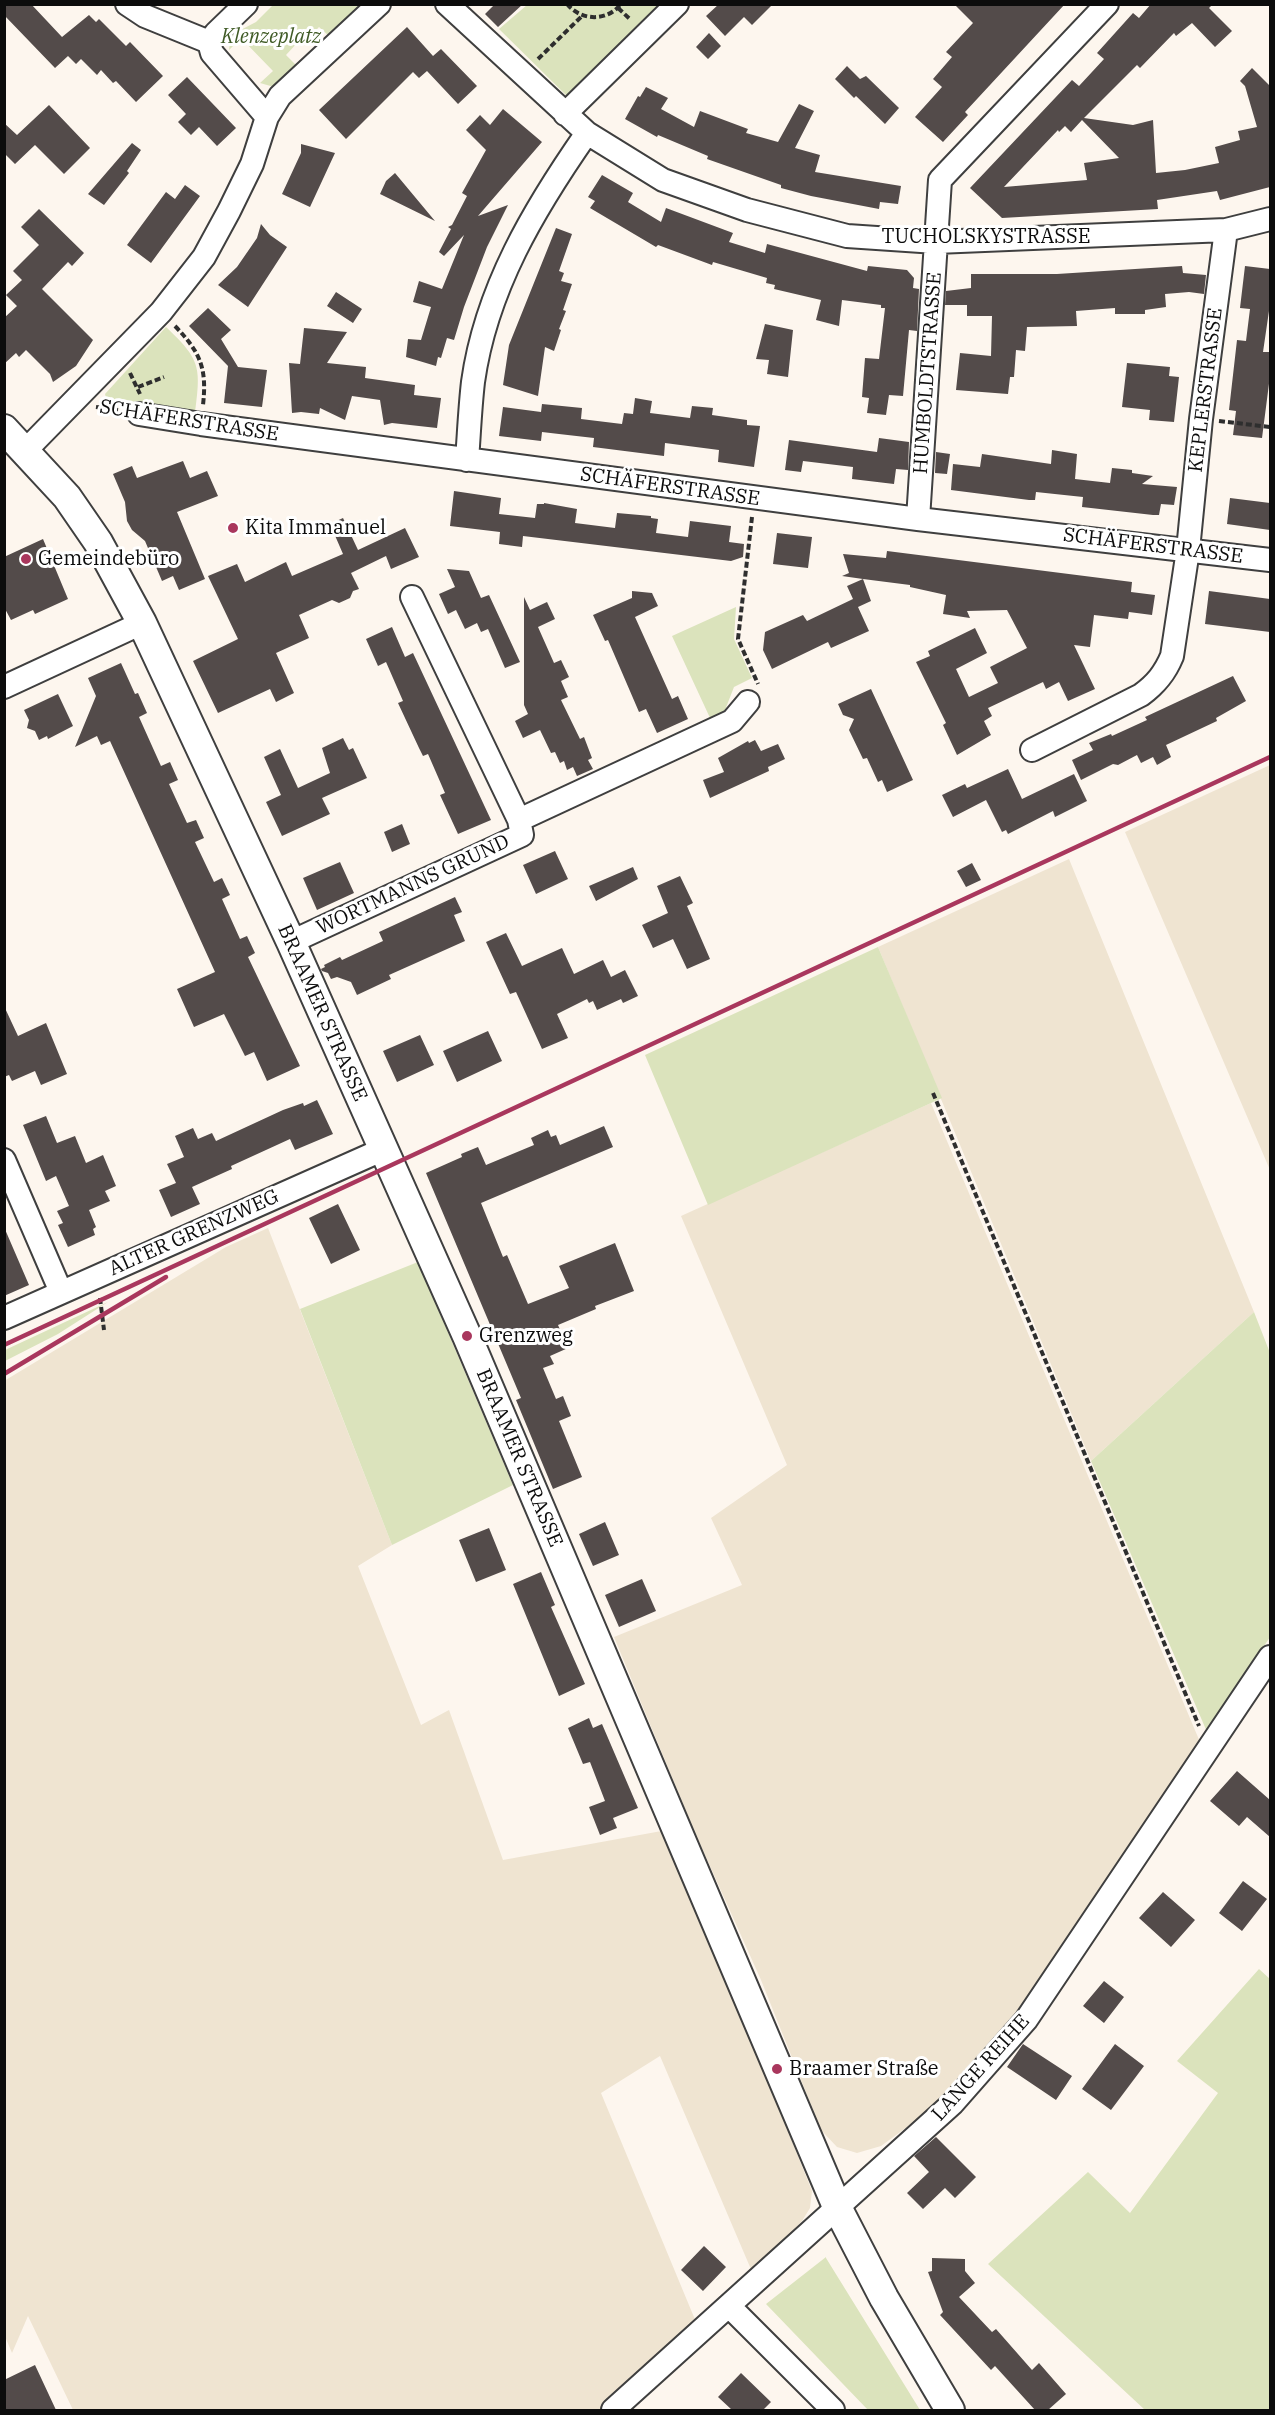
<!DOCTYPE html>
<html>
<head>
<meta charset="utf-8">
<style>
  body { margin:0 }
  #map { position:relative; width:1275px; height:2415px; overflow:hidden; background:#fdf6ee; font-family:"IBM Plex Serif",serif }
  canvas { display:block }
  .frame { position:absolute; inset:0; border:6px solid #0c0c0c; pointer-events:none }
</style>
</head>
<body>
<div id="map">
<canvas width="1275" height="2415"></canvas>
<div class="frame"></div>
</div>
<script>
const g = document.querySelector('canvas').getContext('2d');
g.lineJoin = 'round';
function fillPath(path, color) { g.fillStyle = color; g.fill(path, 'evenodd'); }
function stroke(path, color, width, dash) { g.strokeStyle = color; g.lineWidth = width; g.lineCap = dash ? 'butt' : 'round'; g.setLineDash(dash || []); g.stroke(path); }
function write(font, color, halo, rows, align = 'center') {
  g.font = font + ' "IBM Plex Serif",serif'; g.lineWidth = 6; g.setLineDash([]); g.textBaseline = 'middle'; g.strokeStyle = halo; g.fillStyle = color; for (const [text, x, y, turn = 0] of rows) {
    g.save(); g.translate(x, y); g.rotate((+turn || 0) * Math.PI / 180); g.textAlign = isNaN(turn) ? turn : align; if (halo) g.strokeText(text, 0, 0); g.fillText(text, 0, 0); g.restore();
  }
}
fillPath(new Path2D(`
  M1270,765v405l-145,-338z
  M1069,859l185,453 -163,149 -213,-514z
  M931,1103l269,639 -178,269 -74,86 -67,49 -24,7 -20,-6 -16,-17 -60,-150 -69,-154 -78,-189 128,-52 -31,-67 76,-53 -106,-249z
  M268,1228l124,317 -34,21 63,159 28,-15 54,150 164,-30 145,361 -2,17 -8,13 -49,53 -93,-218 -59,37 95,229 -96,88h-527l-45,-94 -16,37 -8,-19v-953l222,-134z`), '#efe4d1');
fillPath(new Path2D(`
  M273,5h89l-33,31 -10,-9 -16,17 -4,-3 -13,14 11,11 -23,21 -14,-4 13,-12 -32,-33 -12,12 2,-15 25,-13z
  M527,5h136l-96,91 -68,-67z
  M166,327c35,33 35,40 29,87l-88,-13 -2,-7z
  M736,607l-2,32 18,39 -18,9 -9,23 -14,10 -39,-84z
  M878,947l64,151 -234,107 -63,-150z
  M418,1262l95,223 -121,60 -92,-236z
  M108,1302l-50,32 -53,27v-11z
  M1254,1312l16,41v284l-63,95 -116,-271z
  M1259,1969l11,10v431h-125l-157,-146 100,-92 42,41 88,-120 -41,-32z
  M826,2257v1l94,152h-52l-102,-106z`), '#dbe3bc');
fillPath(new Path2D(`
  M4,4h27l31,33 27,-22 7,7 3,-3 27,27 4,-4 33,34 -27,26 -20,-21 -3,2 -12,-13 -4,5 -16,-16 -5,5 -8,-8 -13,12 -51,-53z
  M495,4h28l-25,23 -13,-13z
  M719,4h54l-21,21 -8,-8 -19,19 -19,-20z
  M954,4h111l-100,108 3,3 -25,27 -28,-25 27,-30 -9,-8 19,-22 -6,-5 27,-29z
  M1151,4h62l-4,4 23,23 -17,16 -23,-24 -16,13 -2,-3 -34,35 -3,-3 -53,53 49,7 20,-5 3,53 29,-3 34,-7 -4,-16 25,-7 -2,-9 19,-4 -12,-41 -5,-5 12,-13 18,18v101l-50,13 -3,-9 -60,9 1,9 -156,9 -32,-30 102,-108 7,6 25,-27 -7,-6 36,-40 6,5zM1082,120l37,38 -35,5 3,17 -83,7 54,-57 1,2 6,-6 6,6z
  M407,27l26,29 8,-7 36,37 -19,18 -31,-33 -8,7 -6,-6 -67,67 -27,-29z
  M709,33l12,13 -13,13 -12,-12z
  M847,66l13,13 6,-3 33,32 -14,16 -29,-28 -2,2 -19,-19z
  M187,77l49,51 -19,18 -18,-19 -8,8 -13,-13 8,-8 -18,-19z
  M646,87l22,11 -7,11 33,18 6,-16 48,18 -2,4 32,9 21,-38 15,7 -19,37 25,7 -5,17 86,14 -3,18 -18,-2 -1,7 -68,-13 -30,-8v-3l-74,-26 1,-3 -50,-21 -1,2 -32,-18 13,-23 2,1z
  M49,105l41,43 -26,26 -29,-29 -20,19 -11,-11v-30l13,12z
  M503,109l39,33 -64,74 30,-11 -21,42 -23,60 -10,33 -7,-2 -6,20 -3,-1 -2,9 -30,-9 2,-18 13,1 10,-33 -18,-5 6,-21 23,8 22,-54 -20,21 -5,-4 12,-23 -3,-2 4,-2 15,-29 -5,-3 24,-43 -20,-20 14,-15 10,10z
  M132,143l9,7 -14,21 2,2 -25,32 -16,-11z
  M301,144l34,9 -25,54 -28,-13 19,-41z
  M395,173l40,48 -55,-27 6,-13z
  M602,175l31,18 -5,9 33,20 5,-14 67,25 -4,9 36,11 2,-9 100,27 1,-5 39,4 7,8 -1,10 6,1 -2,42 -8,-1 -6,66 -14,-1 -3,20 -19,-2 2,-15 -7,-1 3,-39 14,1 6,-51h-4v-3l-39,-5 -3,26 -23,-6 5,-20 -47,-11 1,-4 -9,-2 1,-5 -54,-16 -1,3 -54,-20 -2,2 -66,-39 5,-7 -7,-4z
  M185,185l15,11 -49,67 -24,-18 39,-53 9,7z
  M39,209l45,44 -12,13 -4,-4 -26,27 51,51 -17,26 -23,16 -3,-8 -24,-24 -7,7 -3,-4 -12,11v-46l13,-12 -11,-11 16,-15 -9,-9 26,-26 -18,-18z
  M261,224l9,11 17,12 -39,60 -30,-22 19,-18 20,-29z
  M556,228l16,6 -13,37 5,2 -3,8 11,3 -9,26 3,1 -7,18 2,1 -7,21 -9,-4 -7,49 -35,-11 6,-40z
  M1182,266l1,7 23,2 -2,19 -15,-2 -24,2 1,13 -21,3v4h-30v-6l-39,3 1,15 -50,1 -2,24 -9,-1 -2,27h-4l-2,17 -52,-4 4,-37 31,3 1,-40h-25v-11h-22l1,-14 25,-3v-14h86z
  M1245,266l25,3v42h-1l-6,41h7v24l-8,62 -29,-3 3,-24 -7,-1 8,-70 9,1 4,-32 -10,-1z
  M336,292l26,17 -9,14 -26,-17z
  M208,308l23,22 -10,9 17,28 29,3 -5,37 -38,-4 4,-37 -39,-40z
  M765,324l28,6 -5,47 -21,-3 2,-14 -13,-1z
  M304,328l43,4 -20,31 39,4 -1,11 50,7 -1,10 27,3 -4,30 -45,-5 -8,2 -4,-25 -28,-4 -7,24 -25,-12 -1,6 -18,-2 -9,1 -3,-50 11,1z
  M1127,363l43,4 -1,9 10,1 -5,45 -25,-2 1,-10 -28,-3z
  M635,398l17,3 -2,12 40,5 2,-12 21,2 -1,7 35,5v5l13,1 -6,41 -36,-5 1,-12 -54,-7 -1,13 -71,-9 1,-9 -35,-4 -17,-2 -1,9 -42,-5 4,-29 38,5 1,-8 40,4 -1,11 41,5 2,-11 9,1z
  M879,438l30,4 -1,28 -12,-1 -2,15 -42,-5 1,-12 -50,-6 -2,11 -16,-2 4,-30 88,12z
  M1052,450l25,4 -2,25 35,4 2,-15 20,2v3l21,3 -11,8 35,3 -3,18 -13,-1 -2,11h-6l-71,-8 1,-10 -47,-5 -1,8h-6l-78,-10 2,-26 27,3 2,-13 69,10z
  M936,452l14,2 -3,20 -12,-1z
  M183,461l7,17 17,-7 11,25 -41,16 28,67 -26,11 -6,-14 -11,5 -17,-40 -13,-11 -5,-9 -2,-19 -12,-28 19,-8 5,12z
  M454,491l47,7 -2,16 36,4 2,-14h7v-1l33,6 -2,14 40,5 2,-15 34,3v2l7,1 -2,14 32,4 2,-16 41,5 -2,16 15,2 -1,13 -12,4 -208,-25 -1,11 -23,-3 1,-12 -50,-6z
  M1230,498l40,5v27l-43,-6z
  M343,518l15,32 47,-22 14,29 -28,12 -5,-13 -35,17 8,16 -6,2 -3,7 -11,5 -7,-3 -33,15 10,23 -33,15 18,40 -18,9 -6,-13 -52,24 -25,-52 45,-22 -30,-63 29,-12 8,18 41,-20 6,14 51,-22 -13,-30z
  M777,533l35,4 -4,31 -35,-4z
  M43,539l25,60 -33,15 -2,-4 -22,10 -7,-13v-50z
  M887,551l245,31 -1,10 24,3 -3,20 -23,-3 -1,7 -34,-4 -4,32 -16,-2 21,44 -27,12 -9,-19 -13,7 -3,-7 -55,26 4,8 -8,5 7,14 -34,20 -14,-30 3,-2 -30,-61 14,-6 -2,-5 47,-23 12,25 -31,16 13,28 29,-14 -8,-16 37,-19 -20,-38 -40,1 3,7 -27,-4 3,-19 -36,-8v-2l-47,-6 8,22 -13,6 11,24 -38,17 -3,-6 -56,27 -9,-19 2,-18 38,-17 4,6 46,-22 -6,-13 16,-7 -21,-3 7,-3 -6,-19 43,4z
  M447,569l22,2 12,27 8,-3 31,67 -15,6 -17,-39 -7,3 -4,-9 -12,6 -9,-19 -8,4 -9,-20 16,-7z
  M632,591l20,2 6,13 -23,11 37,82 6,-3 10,23 -31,14 -11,-24 -7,3 -31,-72 -3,1 -12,-26 39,-17z
  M1209,591l61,8v33l-65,-8z
  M524,597l6,13 17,-8 8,17 -17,8 16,36 7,-3 8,17 -8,4 7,16 -7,3 19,39 4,-2 8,21 -4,2 5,9 -16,7 -4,-9 -6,3 -3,-9 -4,2 -5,-11 -4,1 -11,-23 -17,8 -8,-17 13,-7 -4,-9z
  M392,627l13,30 8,-4 78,167 -33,14 -18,-39 5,-2 -17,-39 -5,2 -4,-8 -21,-45 5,-2 -17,-39 -8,4 -12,-27z
  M121,663l14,31 3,-1 9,20 -8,4 22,49 9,-4 8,18 -9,4 18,39 9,-3 8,18 -9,4 19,40 8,-4 8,17 -8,4 18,40 7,-3 8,17 -7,4 52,109 -33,15 -13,-29 -9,4 -21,-42 -30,13 -17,-38 38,-17 -105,-231 -9,4 -4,-9 -22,11 21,-51 -8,-18z
  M1233,676l13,25 -30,17 1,3 -51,24 5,12 -14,8 -4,-8 -12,6 -4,-8 -19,10 -5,-1 -32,16 -9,-20 21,-10 -4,-7 22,-9 1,2 35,-16 -2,-3z
  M871,689l42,91 -26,12 -5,-12 -4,2 -11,-24 -4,1 -14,-29 5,-11 -11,-4 -5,-11z
  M58,694l15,32 -25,13 -1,-3 -8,4 -4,-9 -8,-3 2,-8 -5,-10z
  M343,738l6,12 4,-2 14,30 -45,20 8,16 -48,22 -16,-34 15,-7 -17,-38 16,-8 18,39 32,-15 -8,-25z
  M755,740l6,11 17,-7 7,15 -17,8 1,4 -59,27 -7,-18 21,-8 -6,-14 30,-17 1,2z
  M1008,769l14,30 52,-25 13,27 -32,16 -2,-6 -45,23 -2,-4 -4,2 -16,-32 -33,17 -11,-22 23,-11 2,4z
  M402,824l8,20 -18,8 -8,-20z
  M555,851l13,28 -32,15 -13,-29z
  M340,862l14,31 -37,17 -14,-32z
  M972,863l9,17 -15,7 -9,-16z
  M633,867l5,12 -42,22 -7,-15z
  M680,876l13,27 -6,3 23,53 -23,10 -14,-30 -20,9 -11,-23 26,-12 -11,-27z
  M455,897l7,15 -8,3 11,26 -76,34 2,4 -34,16 -6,-13 -14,-5 -6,2 -3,-6 -6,-2 -1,-2 4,-2 -1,-2 16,-8 2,3 41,-19 -4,-9z
  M506,933l16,33 40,-18 12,26 29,-14 8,17 14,-7 13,26 -15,7 -2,-4 -24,11 -4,-9 -4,2 -2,-4 -30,15 11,24 -26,11 -26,-57 -6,2 -24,-52z
  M4,1006l14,30 28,-13 21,51 -26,11 -6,-14 -23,10 -3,-6 -5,2z
  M488,1031l14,30 -45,21 -14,-31z
  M420,1035l14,30 -37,17 -14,-31z
  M317,1100l16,34 -38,16 -5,-11 -59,27 1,3 -40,18 8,17 -29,13 -12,-27 17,-7 -9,-19 17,-7 -9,-21 18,-8 5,11 14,-6 4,8 67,-31 20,-7 1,3z
  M46,1116l11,27 18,-7 11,27 17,-8 13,31 -11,5 5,10 -21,9 7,17 -3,2 2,6 -27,12 -10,-22 5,-2 -6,-12 12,-5 -13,-30 -10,5 -23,-56z
  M604,1126l9,21 -132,56 22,54 4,-2 21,49 41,-16 -10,-22 56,-23 19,48 -39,15 1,3 -38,16 10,23 -18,8 4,8 -11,4 13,31 7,-3 8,20 -12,5 23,56 -29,12 -37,-89 5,-2 -95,-225 36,-16 -1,-3 17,-7 8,18 48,-20 -3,-7 17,-8 3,7 5,-2 4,10z
  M338,1204l22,46 -29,14 -22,-46z
  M4,1227l25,58 -25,11z
  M605,1522l14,33 -26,11 -14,-32z
  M489,1528l17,42 -30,12 -17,-42z
  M541,1572l14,33 -4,2 34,77 -26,12 -46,-112z
  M642,1579l14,32 -37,16 -14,-32z
  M589,1718l4,10 9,-4 36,84 -25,10 4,10 -17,7 -11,-28 16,-6 -15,-39 -7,2 -15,-36z
  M1237,1771l33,29v37l-23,-20 -8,9 -29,-25z
  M1243,1881l24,18 -25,32 -23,-18z
  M1163,1892l32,28 -24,27 -32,-29z
  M1104,1981l20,16 -20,26 -21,-17z
  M1023,2044l49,32 -16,24 -49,-33z
  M1115,2044l29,22 -33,44 -29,-21z
  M936,2137l40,40 -21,21 -10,-10 -22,21 -16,-16 22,-21 -15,-16z
  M704,2246l22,21 -23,24 -22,-21z
  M932,2258l33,1v12l10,12 -16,14 33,35 4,-3 36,41 7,-7 27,31 -18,16h-13l-40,-44 -4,4 -51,-55 3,-3 -15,-40 4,-1z
  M35,2365l21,45h-52v-30z
  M741,2373l30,29 -8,8h-31l-14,-13z`), '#534b4a');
const minor = new Path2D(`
  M127,4l18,12 64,26
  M447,4l140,129 76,47 84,30 100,26 89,6 290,-12 44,-11
  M209,42l3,11 55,64
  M209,42l7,-9 30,-29
  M565,114l112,-110
  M139,414l62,10 717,95 352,41
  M26,450l135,-138 43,-55 25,-46 23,-47 15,-47 13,-21 99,-92
  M467,460c2,-26 3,-52 6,-78 13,-93 61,-173 114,-249
  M918,519l22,-339 167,-176
  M412,597l107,223
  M4,687l138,-64
  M1032,750l109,-55c15,-11 24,-22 31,-39l16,-106 13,-131 25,-189
  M291,942l231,-107 -3,-15 213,-99 16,-19
  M4,1160l57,132
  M4,1318l380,-169
  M729,2306l104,104
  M613,2410l340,-307 73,-83 244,-363`);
const tertiary = new Path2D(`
  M4,429l63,68 31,45 44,81 149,319 176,394 371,873 46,89 66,112`);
stroke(minor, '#3f3f3f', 26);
stroke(tertiary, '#3f3f3f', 32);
stroke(new Path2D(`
  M567,4c14,17 40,18 54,0
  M618,8l13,12
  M538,59l44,-43
  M175,326c26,27 32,43 28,79
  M130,373l10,21
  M138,387l26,-10
  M96,407l22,3
  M1219,421l51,6
  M752,517l-14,122 20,45
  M933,1093l266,633
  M100,1298l4,32`), '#2e2e2e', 4, [6, 3]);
stroke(minor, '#fff', 22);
stroke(tertiary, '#fff', 28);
stroke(new Path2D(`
  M4,1345l1266,-588
  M4,1374l162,-97`), '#a9375d', 4.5);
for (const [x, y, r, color] of [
  [233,528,6,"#a9375d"],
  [26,559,6,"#a9375d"],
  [467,1336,6,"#a9375d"],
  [777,2069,6,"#a9375d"]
]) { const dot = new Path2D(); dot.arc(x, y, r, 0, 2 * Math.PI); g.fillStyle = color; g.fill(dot); stroke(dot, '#fff', 2); }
write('italic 20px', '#405b26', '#fff', [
  ["Klenzeplatz",271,37]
]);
write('20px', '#0c0c0c', '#fff', [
  ["TUCHOLSKYSTRASSE",986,237],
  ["HUMBOLDTSTRASSE",928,373,-86],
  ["KEPLERSTRASSE",1206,390,-83],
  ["SCHÄFERSTRASSE",189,421,9],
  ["SCHÄFERSTRASSE",670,487,8],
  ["SCHÄFERSTRASSE",1153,546,7],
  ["WORTMANNS GRUND",413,885,-25],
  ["BRAAMER STRASSE",322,1013,66],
  ["ALTER GRENZWEG",194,1233,-24],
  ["BRAAMER STRASSE",519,1458,67],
  ["LANGE REIHE",981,2068,-48]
]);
write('20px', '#0c0c0c', '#fff', [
  ["Kita Immanuel",245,528],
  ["Gemeindebüro",38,559],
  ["Grenzweg",479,1336],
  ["Braamer Straße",789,2069]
], 'left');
</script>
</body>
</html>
